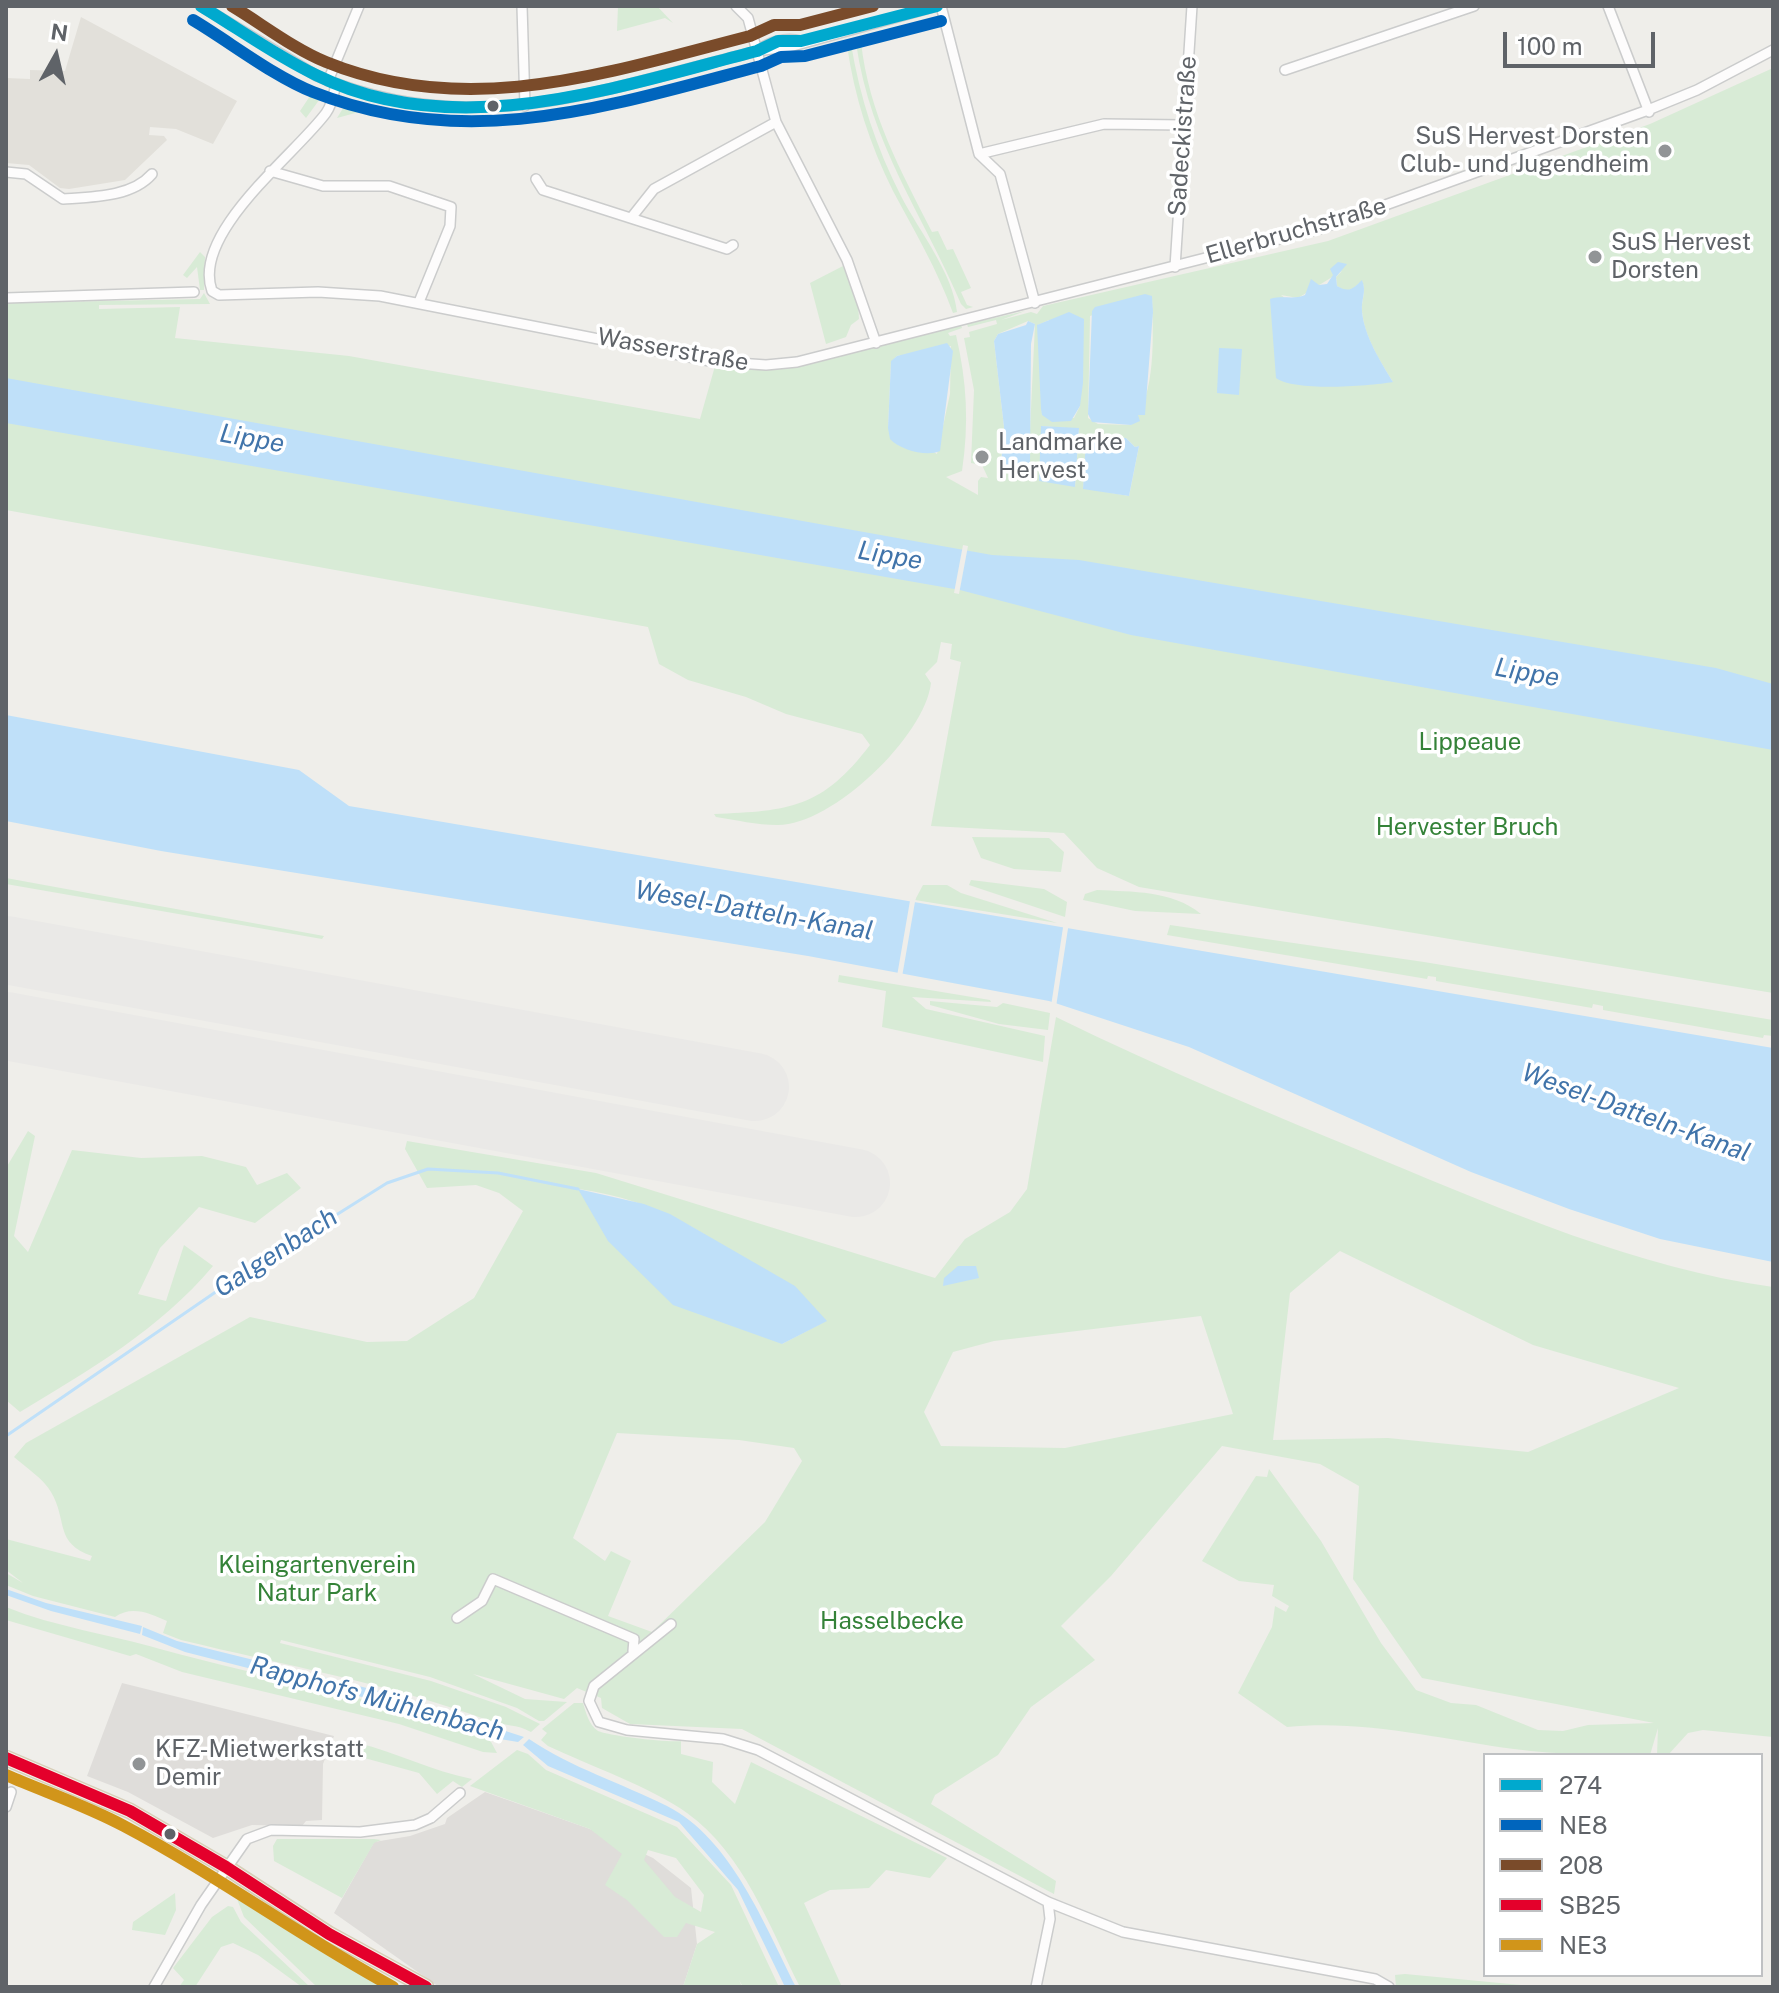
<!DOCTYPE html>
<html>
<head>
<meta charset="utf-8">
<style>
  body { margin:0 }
  #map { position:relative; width:1779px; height:1993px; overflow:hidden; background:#efeeea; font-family:"Public Sans",sans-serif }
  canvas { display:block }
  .frame { position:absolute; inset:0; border:8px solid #5f6368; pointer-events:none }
  .legend { position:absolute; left:1483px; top:1753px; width:280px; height:224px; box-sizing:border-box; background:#fff; border:2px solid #bfc1c3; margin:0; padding:10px 14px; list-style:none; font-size:24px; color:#5f6368 }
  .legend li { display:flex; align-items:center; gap:16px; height:40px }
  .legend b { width:40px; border:2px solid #bfc1c3 }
  .north { position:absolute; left:16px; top:16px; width:80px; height:80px; -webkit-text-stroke:6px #fff; paint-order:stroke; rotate:8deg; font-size:22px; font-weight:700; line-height:32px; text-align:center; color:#5f6368 }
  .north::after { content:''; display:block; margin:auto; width:28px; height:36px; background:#5f6368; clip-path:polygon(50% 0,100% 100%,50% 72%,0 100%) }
  .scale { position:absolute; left:1503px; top:32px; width:152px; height:36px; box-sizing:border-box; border:4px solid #5f6368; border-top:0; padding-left:10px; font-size:24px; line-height:28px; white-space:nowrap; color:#5f6368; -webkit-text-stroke:6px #fff; paint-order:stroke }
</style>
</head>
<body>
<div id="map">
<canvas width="1779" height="1993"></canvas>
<div class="frame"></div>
<ul class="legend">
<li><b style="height:10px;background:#00a9ce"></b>274</li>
<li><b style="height:10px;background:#0065bd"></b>NE8</li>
<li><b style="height:10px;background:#7a4b2a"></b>208</li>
<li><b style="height:10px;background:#e4002b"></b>SB25</li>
<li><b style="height:10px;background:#d1951a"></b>NE3</li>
</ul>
<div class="north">N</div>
<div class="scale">100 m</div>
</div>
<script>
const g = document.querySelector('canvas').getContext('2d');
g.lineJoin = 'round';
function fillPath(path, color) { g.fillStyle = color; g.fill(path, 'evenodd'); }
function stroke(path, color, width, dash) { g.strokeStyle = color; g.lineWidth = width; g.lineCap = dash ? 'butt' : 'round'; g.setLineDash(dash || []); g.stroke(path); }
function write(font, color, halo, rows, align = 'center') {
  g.font = font + ' "Public Sans",sans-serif'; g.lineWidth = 7; g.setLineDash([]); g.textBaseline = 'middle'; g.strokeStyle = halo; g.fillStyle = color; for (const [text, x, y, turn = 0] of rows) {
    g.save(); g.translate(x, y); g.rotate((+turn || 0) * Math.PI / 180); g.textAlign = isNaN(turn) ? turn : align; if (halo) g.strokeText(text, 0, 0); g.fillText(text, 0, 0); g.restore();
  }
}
fillPath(new Path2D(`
  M122,1683l212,53 -11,28 -1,56 -16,1 -4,5 -50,-1 -39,13 -85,-46 -41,-16z
  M485,1792l105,37 63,29 38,30 6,56 -14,43h-244l-105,-74 40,-71 36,-6 35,-12 2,-6z`), '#dfddda');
fillPath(new Path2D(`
  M81,17l156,84 -24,43 -37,-15 -26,-2 -1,8 15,1 3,4 -42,40 -56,9 -9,-1 -31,-23 -23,-2v-85l24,1v-9l35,1z`), '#e2e0da');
fillPath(new Path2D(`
  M618,6h39l16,17 -8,-5 -48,13z
  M861,42c8,72 39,127 71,190l6,-1 9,19 6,-1 18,39 -10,4 6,13 6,2 -7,2 -5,-5c-39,-92 -90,-158 -105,-261z
  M851,44c9,54 25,103 50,152 18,35 52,77 56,116l-4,1c-16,-44 -38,-81 -60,-122 -23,-46 -39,-95 -46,-146z
  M1773,68v925l-634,-106 -42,-19 -33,-35 -133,-7 30,-164 -11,-3 2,-15 -11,-2 -4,20 -12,12 6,9c-6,53 -99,143 -154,142 -20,0 -41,-5 -61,-8l-2,-3c76,-3 108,-6 156,-69l-8,-11 -76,-20 -40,-17 -58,-17 -29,-16 -11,-37 -642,-117v-207l194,-4 4,-6 6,11 -111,1v4l81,-2 -5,31 174,18 351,63 15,-53 74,1 172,-42 1,3 -14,5 2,3 6,-1c11,47 13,89 6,136l-16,6 32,18v-14l3,-4 7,1 -6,-13 -11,-2 3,-73 -10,-52 6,-1 -1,-5 28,-8 -1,-4 -28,7 -1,-3 58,-13 -24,9 30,-8 6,2 6,-8 285,-65 322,-117zM1342,271l-6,6 1,9 8,5 8,-2 9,-8c5,11 -1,18 0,30 2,25 18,50 31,71l-112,-87 17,3zM1152,296c1,38 5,99 -21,129l-33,-1 -10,-6 2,-102zM1049,320l31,86 -6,12 -32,-3 -4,-90zM1028,321l7,3 -7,148 -27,-11 3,-34 -10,-86 4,-7zM951,346l-1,48 -13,60 -49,-26 3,-66 6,-6zM1041,426l38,3 -4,58zM1088,436l38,2 9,9 4,-1 -10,50 -46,-8z
  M316,87l9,5 -19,26 -6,-7z
  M348,100l22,7v2l-33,9z
  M200,252l5,5 -1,33h-4l-3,-23 -10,11 -4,-3z
  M843,266l15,37 1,16 -8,6 -5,12 -20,7 -16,-61z
  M972,837l77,1 15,14 -3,20 -47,-3 -33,-11z
  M6,878l318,58 -2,3 -316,-55z
  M971,880l73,9 23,13 -2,15 -96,-32z
  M923,885h24l14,8 96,30 -142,-23z
  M1097,890c35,2 75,0 104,24l-66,-3 -52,-11 2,-6z
  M1170,925l254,37 349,58v16l-9,-1 -1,3 -160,-28v-4l-10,-2 -1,4 -156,-27v-4l-8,-1 -1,3 -260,-44z
  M839,975l151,25 1,2 -79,-5 14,12 119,27 -2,26 -161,-35 4,-36 -48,-9z
  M930,1001l67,6 6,-4 47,10 -2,17 -49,-6 -69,-19z
  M1056,1017c106,52 215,97 324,142 126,52 257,109 393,128v450l-70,-7 -15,3 -20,22h-11l1,-27 -8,27c-45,0 -91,0 -136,-6 -74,-10 -152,-30 -227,-22l-49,-34 34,-66 3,-21 11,6 3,-6 -17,-10 2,-11 -35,-4 -37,-20 54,-85 11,1 2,-8 52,72 60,102 35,47 35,13 25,2 62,25 25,1 25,-6 66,-2 -232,-45 -69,-99 6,-93 -39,-22 -98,-18 -111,130 -50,50 34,34 -64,47 -33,48 -63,40 -4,9 125,77 -2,13 -312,-165 -112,-5 -28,-16 -1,-10 -24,-10 -13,11 -91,-25 52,25 42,3 -23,19h-5l-22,-13 -87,-31 -149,-37 -1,3 151,38 75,26 34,17 -9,8c-14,-8 -27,-6 -41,-11 -99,-37 -206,-56 -309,-81l-18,-7 4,-12c-17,-8 -36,-16 -52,-4l-82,-21 -27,-11v-12l17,10 -17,-13v-31l84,22 2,-5c-38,-13 -24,-35 -41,-64 -7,-13 -26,-25 -37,-35l12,-14 224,-126 117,25 40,-1 67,-43 49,-87 -24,-18 -23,-8 -49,3 -22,-39 2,-8 189,32 339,105 30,-39 45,-27 17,-23zM579,1189c81,12 128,44 193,92 18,12 39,25 54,40l-44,23zM1340,1251l193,94 146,43 -151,64 -140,-14 -115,2 17,-147zM1201,1316l32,98 -168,34 -124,-2 -17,-34 29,-60 41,-11zM617,1433l122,7 55,8 8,13 -37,61 -113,110 -44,-16 23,-55 -20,-10 -6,10 -32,-23z
  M28,1131l7,5 -21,100 14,16 44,-102 69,8 61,-2 44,11 11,18 30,-12 14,15 -46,35 -56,-16 -39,41 -22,46 28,7 18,-56 29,21c-54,64 -122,103 -193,146l-14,-12v-232z
  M6,1607c49,20 103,27 154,42 109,30 224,49 330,91l7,13 -14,-1 -84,-28 -217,-52 -46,-18 -6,2 -124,-36z
  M574,1703h9c3,10 6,22 15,28 11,5 72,12 83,10v13l32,8 -1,20 23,22 16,-42 196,96 -17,20 -44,-8 -17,18 -39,2 -26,13 38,84h-42c-31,-61 -56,-133 -113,-174 -34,-25 -99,-48 -139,-67l-7,-6 6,-7 -5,-4z
  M358,1743c40,10 74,28 114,36l-10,8 -9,-6 -16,13 -18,-21 -80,-22z
  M517,1750l11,4 18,16 131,57 54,58 48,102h-36l-4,-7 3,7h-59l14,-43 18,-12 -29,-9 -9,14h-13l-37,-37 -22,-15 17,-31 -32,-25 -120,-43zM648,1850l28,8 28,37 -3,17 -26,-15 -31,-37z
  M277,1839h97l7,1 -7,3 -32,55 -68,-37 -1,-15z
  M175,1893l1,17 -11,25 -33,-5 1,-8z
  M245,1895l61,41 97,51h-86l-73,-70 -7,-18z
  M228,1906l5,1 8,15 69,65h-8l-44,-32 -25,-12 -12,4 -26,40h-16l5,-7 -11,-12 39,-51z
  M1405,1974l137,13h-146l-1,-12z`), '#d8ebd6');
fillPath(new Path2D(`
  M1338,262l9,2 -11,13 1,9c12,7 16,3 25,-6 5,12 -1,19 0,31 2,25 19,51 31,71 -24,4 -98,10 -117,-4l-6,-79c12,-4 24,1 35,-4l6,-16 8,6 8,-1 6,-9 -3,-6z
  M1145,294l7,2 1,16 -8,103h-7l2,6 -9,4 -39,-3 -4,-8 4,-103 3,-4z
  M1069,312l15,7 -1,64 -3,23 -9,15 -19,1 -10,-7 -1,-6 -4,-84z
  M1028,321l7,3 -4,20 -1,121 -4,8 -25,-8 3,-38 -10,-86 4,-7 28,-9z
  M947,343l6,8 -13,100c-13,6 -40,-1 -50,-12l-2,-11 3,-67 6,-5z
  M1219,348l23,1 -3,46 -22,-2z
  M6,378l986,177 87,5 637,108 57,16v66l-642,-115 -171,-45 -954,-167z
  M1041,426l38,2 -4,59 -36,-6z
  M1090,436l36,2 9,9 4,-1 -10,50 -46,-7 3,-50z
  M6,715l293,55 50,36 1424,242v214l-113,-23 -91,-30 -98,-37 -282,-125 -140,-46 -241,-45 -647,-105 -155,-30z
  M578,1189l66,15 26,10 125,72 32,35 -45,23 -109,-39 -65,-64z
  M958,1266h18l3,12 -36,8 1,-8z
  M6,1589l40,14 96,23 -2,8 -89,-23 -45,-16z
  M143,1627l34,14 218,54 129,42 -6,5 -30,-5 -83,-29 -220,-56 -43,-17z
  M529,1739c43,29 92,44 138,67 64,32 98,120 129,181h-11l-47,-97 -59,-68 -131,-56 -25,-21z`), '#bfe0f9');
fillPath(new Path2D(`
  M963,545l5,1 -9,48 -5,-1z
  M911,895l5,1 -14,81 -5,-1z
  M1064,921l5,1 -13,85 -5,-1z`), '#efeeea');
stroke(new Path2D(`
  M6,1436l230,-158 151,-95 41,-14 70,4 80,16`), '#bfe0f9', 3);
stroke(new Path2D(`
  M6,950l749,137
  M6,1026l850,157`), '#eae9e7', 68);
const minor = new Path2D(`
  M201,6l116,70c156,66 286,13 440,-25l36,-5 144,-40
  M522,6l3,100
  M736,6l12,12 28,104 71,138 29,83
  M941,6l38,148 21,20 35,129
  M1608,6l41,106
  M757,51c12,-9 28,-14 44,-10
  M1285,70l189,-64
  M328,81l31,-75
  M336,84c-2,9 -4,21 -10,29 -31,42 -135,120 -114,178l7,4 99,-3 62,4 330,65 56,4 31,-3 522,-133 329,-119 49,-20 76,-40
  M979,154l125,-30 79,1
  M270,171l53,15h66l62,21 -1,19 -31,76
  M6,172l20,2 37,25c30,-2 69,-2 89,-25
  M536,179l7,11 184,59 6,-4
  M631,218l23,-29 122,-67
  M1175,267l17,-261
  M6,298l188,-6
  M457,1618l25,-17 11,-22 141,60 -1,12
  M671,1624l-77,62 -5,15 10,21 28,8 96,9 35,11 290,152 75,30 252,47 14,8
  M6,1807l5,-15
  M154,1987l47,-82 46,-66 24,-9 89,2 55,-7 16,-7 29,-25
  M1036,1987l14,-68 -2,-17`);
const primary = new Path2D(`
  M6,1758l124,53 96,56 103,67 97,53`);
stroke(minor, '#cbcccc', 12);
stroke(primary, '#d7ceb8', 17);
stroke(minor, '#fdfcfc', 9);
stroke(primary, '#f4f2e9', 14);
stroke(new Path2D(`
  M201,6c38,23 75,50 115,69 139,69 301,12 441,-24l21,-10h23l136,-35`), '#00a9ce', 12);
stroke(new Path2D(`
  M193,20c37,22 80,56 120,72 155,61 296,14 448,-26l20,-9 24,-1 136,-35`), '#0065bd', 12);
stroke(new Path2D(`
  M232,6c30,18 62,43 94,56 142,58 284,10 424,-26l24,-11h26l73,-19`), '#7a4b2a', 12);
stroke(new Path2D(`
  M6,1758l124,53 96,56 103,67 97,53`), '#e4002b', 12);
stroke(new Path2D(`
  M6,1775c39,17 81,31 118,51 93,49 177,111 269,161`), '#d1951a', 12);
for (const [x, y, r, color] of [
  [493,106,7,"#5f6368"],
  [1665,151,8,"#919496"],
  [1595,257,8,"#919496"],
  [982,457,8,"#919496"],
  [139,1764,8,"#919496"],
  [170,1834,7,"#5f6368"]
]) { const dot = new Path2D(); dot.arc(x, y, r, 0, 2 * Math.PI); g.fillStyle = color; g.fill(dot); stroke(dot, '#fff', 3); }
write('24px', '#5f6368', '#fff', [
  ["Sadeckistraße",1183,136,-86],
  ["Ellerbruchstraße",1296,231,-16],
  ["Wasserstraße",673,350,10]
]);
write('24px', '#5f6368', '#fff', [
  ["SuS Hervest Dorsten",1649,137,"right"],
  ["Club- und Jugendheim",1649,165,"right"],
  ["SuS Hervest",1611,243],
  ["Dorsten",1611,271],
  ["Landmarke",998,443],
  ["Hervest",998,471],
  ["KFZ-Mietwerkstatt",155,1750],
  ["Demir",155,1778]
], 'left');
write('24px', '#348238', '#fff', [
  ["Lippeaue",1470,743],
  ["Hervester Bruch",1467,828],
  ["Kleingartenverein",317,1566],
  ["Natur Park",317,1594],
  ["Hasselbecke",892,1622]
]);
write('italic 26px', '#4174aa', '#fff', [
  ["Lippe",252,439,10],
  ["Lippe",890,556,10],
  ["Lippe",1527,673,10],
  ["Wesel-Datteln-Kanal",754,911,10],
  ["Wesel-Datteln-Kanal",1636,1113,20],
  ["Galgenbach",276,1253,-33],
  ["Rapphofs Mühlenbach",377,1699,15]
]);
</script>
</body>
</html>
